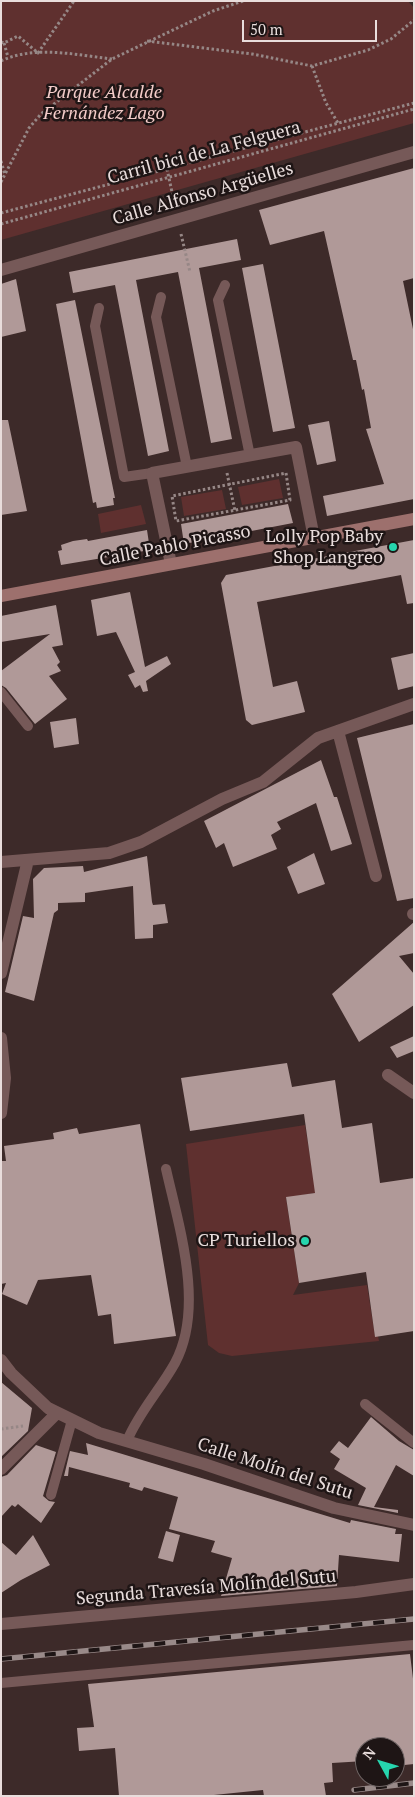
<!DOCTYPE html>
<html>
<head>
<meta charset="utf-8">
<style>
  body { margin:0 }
  #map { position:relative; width:415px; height:1797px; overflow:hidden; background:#3d2a29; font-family:"PT Serif",serif }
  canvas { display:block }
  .frame { position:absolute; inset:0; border:2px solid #e9dddc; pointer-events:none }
  .north { position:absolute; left:355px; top:1737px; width:50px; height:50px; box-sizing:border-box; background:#1e1515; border:1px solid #6f6565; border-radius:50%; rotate:309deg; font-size:14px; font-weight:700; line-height:20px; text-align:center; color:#e9dddc }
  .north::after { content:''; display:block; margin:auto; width:18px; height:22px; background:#26d5ae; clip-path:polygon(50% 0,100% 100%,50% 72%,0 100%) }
  .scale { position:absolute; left:242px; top:20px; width:135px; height:22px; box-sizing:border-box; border:2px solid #e9dddc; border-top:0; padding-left:6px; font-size:15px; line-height:18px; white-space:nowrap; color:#e9dddc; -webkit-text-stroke:4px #1e1515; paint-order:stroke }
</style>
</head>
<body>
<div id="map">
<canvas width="415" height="1797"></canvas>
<div class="frame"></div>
<div class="north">N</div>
<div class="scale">50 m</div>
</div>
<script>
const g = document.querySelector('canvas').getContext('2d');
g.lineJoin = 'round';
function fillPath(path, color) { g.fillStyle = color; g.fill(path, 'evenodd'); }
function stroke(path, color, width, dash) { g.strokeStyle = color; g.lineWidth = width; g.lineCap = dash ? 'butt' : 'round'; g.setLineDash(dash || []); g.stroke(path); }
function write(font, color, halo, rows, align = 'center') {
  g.font = font + ' "PT Serif",serif'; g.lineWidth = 5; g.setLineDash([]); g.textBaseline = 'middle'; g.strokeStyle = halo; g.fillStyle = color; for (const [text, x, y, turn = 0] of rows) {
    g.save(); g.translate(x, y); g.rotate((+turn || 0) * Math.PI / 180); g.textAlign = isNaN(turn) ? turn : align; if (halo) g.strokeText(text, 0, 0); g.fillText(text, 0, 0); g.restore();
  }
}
fillPath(new Path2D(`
  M1,1h407l6,7v115l-413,117z
  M279,479l4,19 -41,7 -4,-18z
  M222,490l4,19 -42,7 -3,-19z
  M141,505l5,19 -45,9 -3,-19z
  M305,1125l7,44 14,22 -40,7 13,85 -6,12 74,-10 8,51h3l1,5 -147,15 -13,-3 -11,-8 -22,-201z`), '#5f302f');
fillPath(new Path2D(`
  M414,168v110l-11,3 11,53v165l-87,17 -4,-20 61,-12 -18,-55 5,-1 -7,-39 -2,1 -6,-30h-3l-29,-129 -54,14 -11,-35z
  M237,239l4,21 -42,8 33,171 -21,4 -33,-171 -42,8 33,171 -21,5 -33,-171 -42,8 -4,-21z
  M263,264l32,164 -22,4 -31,-164z
  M16,279l10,52 -25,6v-53z
  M75,300l40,198h-2l1,7 -17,3 -1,-6 -3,1 -37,-199z
  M1,420h7l19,91 -26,4z
  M329,421l7,40 -19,4 -9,-40z
  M288,504l5,19 -109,21 -3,-20z
  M147,530l3,20 -89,15 -3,-14 4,-1 -1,-5 12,-4 14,-2 1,2z
  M414,540v63l-7,1 -6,-29 -144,27 16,85 24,-6 8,31 -53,13 -6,-5 -25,-137 5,-8z
  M130,592l15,75 22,-11 4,8 -25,17 2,10 -5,1 -3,-7 -5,3 -7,-13 7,-3 -19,-40 -19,4 -6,-36z
  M56,605l7,40 -11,2 8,15 -3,3 4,6 -12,5 18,23 -32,25 -29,-36 -5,-3v-14l49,-37 -49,8v-26z
  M414,653v33l-16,4 -7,-32z
  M76,718l3,26 -25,4 -4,-26z
  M414,724v174l-17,3 -40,-163z
  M321,760l13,37h3l15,47 -21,7 -15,-48 -39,19 4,7 -10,6 6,14 -44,18 -9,-24 -8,5 -12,-27z
  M314,853l11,31 -27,10 -11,-27z
  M147,856l5,46 1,3 12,-1 3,19 -15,2v13l-18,1 -2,-53 -48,7v9l-27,1v7l-4,3 -20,88 -29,-9 18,-76 11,2 -1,-39 11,-11 39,-2 1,6z
  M414,922v31l-15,3 15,18v31l-55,37 -27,-48z
  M414,1036v15l-17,7 -7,-11z
  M287,1063l5,24 43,-7 7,48 30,-5 8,60 34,-5v153l-39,6 -9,-65 -67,11 -13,-86 29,-4 -11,-79 -114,17 -9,-53z
  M140,1124l36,212 -62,8 -3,-30 -13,2 -7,-41 -53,5 -11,25 -25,-11 4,-11 -5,1v-123h5l-2,-15 50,-7 -1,-6 24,-5 2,6z
  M1,1382l31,26 -4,23 -27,26z
  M371,1417l28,24 15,9v26l-18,-11 -22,42 24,3v3l-40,-8 8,-17 -32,-19 6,-10 -10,-7 9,-11 9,7z
  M86,1443l264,80 1,-3 45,9 -1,5h7l-3,28 -60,-7 -2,31 -116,10 11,-38 -21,-6 4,-11 -46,-12 9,-32 -34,-10 -2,4 -13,-4 1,-4 -61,-16 -1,9h-4l6,-25 18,4z
  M36,1445l20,7 -13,44 6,5 6,1 -14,21 -23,-19 -3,3 -3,-2 -11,12v-40l6,-2z
  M166,1531l14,4 -7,27 -15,-4z
  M33,1535l17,30 -29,15 -20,13v-51l15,13z
  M410,1654l4,33v77l-19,2v-19h-30v14l-33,2 1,19 -9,1 2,13h-62l-1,-6 -59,6h-85l-4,-48 -36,3 -2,-23 17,-1 -6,-43z`), '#b09998');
stroke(new Path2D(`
  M147,41l105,13 60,12 56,-16 23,-11 23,-19
  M1,42l3,1 14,-7 20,17 36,-52
  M4,43l4,14
  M1,61c33,-16 76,-6 111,-2
  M312,66l14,37 12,20
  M1,161l4,14
  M167,169l8,37
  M1,182l28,-54 12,-14 71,-55 101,-48 30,-10
  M1,213l413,-110
  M1,224l413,-115
  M181,234l9,38
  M227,473l8,38
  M286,473l4,27 -114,21 -4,-25z
  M1,1429l22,-3`), '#968786', 3, [2.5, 2.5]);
stroke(new Path2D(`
  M225,285l-7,15 32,156
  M161,297l-5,20 31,150
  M99,308l-4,18 29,151 28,-4
  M1,692l27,34
  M365,1404l49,39
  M127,1441c12,-29 33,-51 48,-78 30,-56 4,-136 -9,-194
  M51,1495l21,-75
  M1,1683l413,-38`), '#765958', 10);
stroke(new Path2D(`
  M1,270l413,-118
  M171,564l-19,-91 144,-26 18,91
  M338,731l38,145
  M1,862l108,-9 32,-11 81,-43 41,-17 55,-44 96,-34
  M413,914h1
  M1,973l27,-113
  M1,1038l4,40 -4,35
  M388,1075l26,18
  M1,1360l10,13 37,35 51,25 105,31 130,44 80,17
  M1,1469l56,-56
  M1,1624l355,-32 58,-8`), '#765958', 12);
stroke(new Path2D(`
  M1,596l413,-77`), '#9d706d', 12);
const rail = new Path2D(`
  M1,1659l413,-40
  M354,1790l60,-7`);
stroke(rail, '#998a89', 5.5);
stroke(rail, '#1e1515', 4, [11]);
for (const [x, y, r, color] of [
  [393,547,5,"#26d5ae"],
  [305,1241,5,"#26d5ae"]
]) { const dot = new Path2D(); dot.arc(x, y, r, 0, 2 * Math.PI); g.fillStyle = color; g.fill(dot); stroke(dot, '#1e1515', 2); }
write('italic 18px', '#f4ccc9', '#1e1515', [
  ["Parque Alcalde",104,93],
  ["Fernández Lago",104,114]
]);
write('18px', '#e9dddc', '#1e1515', [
  ["Carril bici de La Felguera",204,153,-15],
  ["Calle Alfonso Argüelles",203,194,-16],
  ["Calle Pablo Picasso",175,546,-11],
  ["Calle Molín del Sutu",275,1469,18],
  ["Segunda Travesía Molín del Sutu",206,1588,-5]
]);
write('18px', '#e9dddc', '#1e1515', [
  ["Lolly Pop Baby",383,537],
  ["Shop Langreo",383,558],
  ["CP Turiellos",295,1241]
], 'right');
</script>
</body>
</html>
